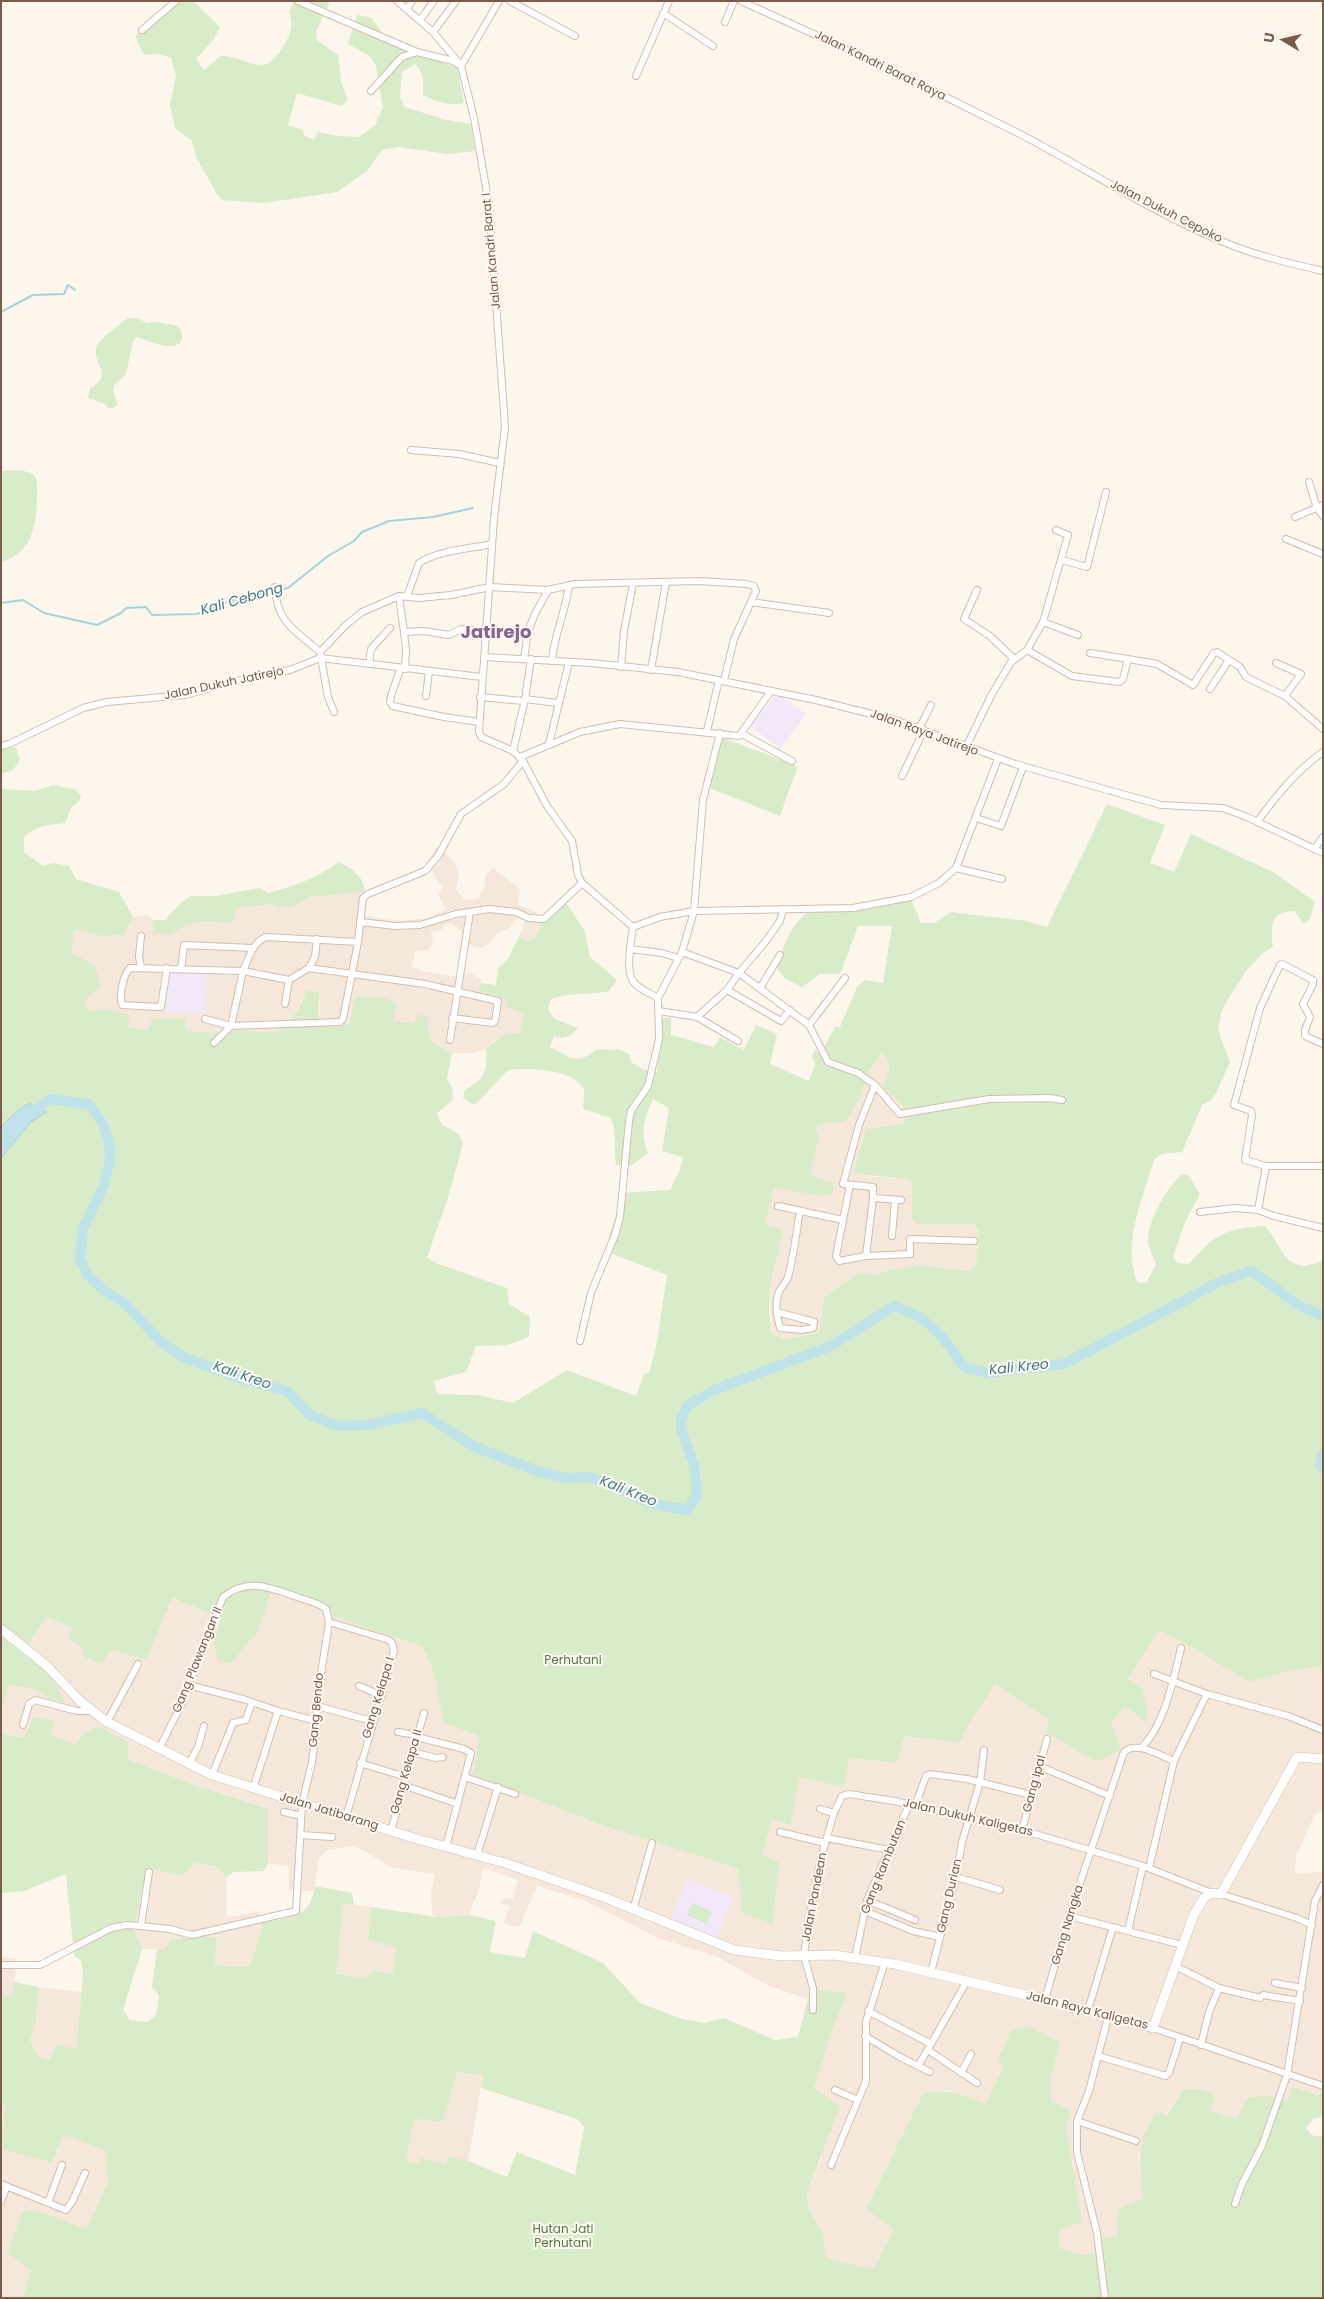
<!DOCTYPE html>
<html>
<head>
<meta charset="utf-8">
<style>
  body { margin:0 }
  #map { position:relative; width:1324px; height:2299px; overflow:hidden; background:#fdf6ec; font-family:Poppins,sans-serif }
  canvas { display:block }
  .frame { position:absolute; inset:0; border:2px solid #7a5c4d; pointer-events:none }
  .north { position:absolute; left:1259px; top:15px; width:50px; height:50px; -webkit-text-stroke:4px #fffaf3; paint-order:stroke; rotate:279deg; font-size:14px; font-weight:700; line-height:20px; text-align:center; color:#7a5c4d }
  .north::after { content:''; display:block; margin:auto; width:18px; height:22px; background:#7a5c4d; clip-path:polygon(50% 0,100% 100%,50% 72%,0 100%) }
</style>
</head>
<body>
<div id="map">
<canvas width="1324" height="2299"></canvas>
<div class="frame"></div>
<div class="north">U</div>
</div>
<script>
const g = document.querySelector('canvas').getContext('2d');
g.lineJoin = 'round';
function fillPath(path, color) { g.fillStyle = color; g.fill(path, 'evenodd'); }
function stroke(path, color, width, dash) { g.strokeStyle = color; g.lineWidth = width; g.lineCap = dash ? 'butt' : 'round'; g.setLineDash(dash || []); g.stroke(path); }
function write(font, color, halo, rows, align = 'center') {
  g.font = font + ' Poppins,sans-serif'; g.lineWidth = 4; g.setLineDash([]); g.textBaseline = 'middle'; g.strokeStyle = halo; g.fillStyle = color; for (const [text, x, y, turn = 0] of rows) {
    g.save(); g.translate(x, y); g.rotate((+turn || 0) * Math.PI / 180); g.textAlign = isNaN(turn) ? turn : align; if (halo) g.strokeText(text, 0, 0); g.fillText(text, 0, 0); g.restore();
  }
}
fillPath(new Path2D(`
  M437,847l16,13 6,13 -3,16 8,11 15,-2 6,-13 1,-11 7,-6 27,21 -2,16 18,7 5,14 -7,12 -5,4 -10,-6 6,-15 -8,-3 -9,11 -10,4 -7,9 -9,6 -21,-5 1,-11 -12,-9 -6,2 -1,4 -12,3 2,12 -5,6 -13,2 -3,15 13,5 27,4 19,-3 11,7 -4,11 27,8 19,13 -4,21 -26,7 -8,9 -14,4h-20l-19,-10 -5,-8 1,-17 -15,5 -20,-2 -62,6 -13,-2 1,-32 -17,3 -6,16 -21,18 -10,2 -30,-2 -17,3 -26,-1 -8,-1v-12l-36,11 -21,-3v-12l-38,-3 -6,-9 7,-9 -20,-40 4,-26 27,8 20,-1 11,-18 16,-2 4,5 1,13 36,-11 43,1 4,-15 33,-4 9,3h13l19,-10 54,-5v24l34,5 30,-3 16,-9 -7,-15 5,-6 -15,-22 -1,-5z
  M882,1053l6,9 1,15 16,40 -37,59 43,4 1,38 3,4 5,2h54l5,9 -3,31 -2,5 -4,2 -51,-6 -34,6 -9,4 -16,-3 -24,16 -12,10 -5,34 -32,7 -15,-5 -2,-48 6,-22 -11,-39 9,-37 48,8 13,-13 -22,-7 -2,-6 8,-32 -3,-10 3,-4 24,-2 5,-2 13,-25 9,-25z
  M272,1587l56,17 6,13 89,30 12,29 8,45 36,15 -6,39 123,48 142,46 4,45 31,10 6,-62 -17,-6 10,-37 19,5 8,-47 45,10 5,-29 47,5 9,-27 55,7 7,-16 28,-43 54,36 -4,11 14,7 62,12 -10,-27 14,-16 22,15 -19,-43 31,-49 42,22 89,19 33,-5v144l-8,4 -19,42 -1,18 28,-3v221l-35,10 -22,-7 -29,24 -26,-8 -28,-22 -45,67 5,43 -26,39 -14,14 -21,3 -23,-7 1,-18 13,-62 -7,-42 5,-17 -20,-8 -1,-22 10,-36 -57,23 -17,38 -34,-13 -13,-1 -45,139 -21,40 -48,-11 -3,-27 -13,-21 -2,-17 15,-36 -8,-67 19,-62 13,-34 -29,-4 -9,9 -39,-13 -52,-29 -59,-19 -74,-38 -47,-14 -17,40h-10l-6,-3 6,-18 -9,-1 1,-6 11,1 5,-19 -35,-12 -4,21 -10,26 -32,2 -5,-3 -1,-21 4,-19 -45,-7 -29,-18 -10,-3 -25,5 -7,7 -5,33h-25v-24l-21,-4 -1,-56 -70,-21 -69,-27 -42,-27 -11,12 -24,-9 4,-14 -21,-3 -11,20 -22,-5v-21l6,-26 21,1 18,8 6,-18 -24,-32 18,-28 26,10 12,21v9l18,7 9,-14 35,10 25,-62 50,20z
  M193,1863l22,3 12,11 -1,40 34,-5 2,17 -13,38 -34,-2 2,-28 -52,12h-23l-8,-19 13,-62 37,8z
  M343,1903l28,4 -3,33 29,7 -4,27 -20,-4 -6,8 -32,-4z
  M1,1956l16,3 -4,37 -12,-2z
  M38,1987l43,5 -5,57 -27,11 -11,-4 -8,-16 6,-19z
  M456,2072l27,3 -15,86 -19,-5 -3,8 -40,-3 8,-42 29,3z
  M1,2102l4,3 -3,44 50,14 11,-28 42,15 3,32 -22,47 -44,-17 -11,57 -8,29h-22z`), '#f5e8da');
fillPath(new Path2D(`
  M778,693l28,21 -26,35 -30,-23z
  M207,969l-1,44h-40l3,-43z
  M687,1879l46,18 -18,44 -46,-18z`), '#f3e8fa');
fillPath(new Path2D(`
  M172,1h21l27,26 -6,12 -18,20 8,11 17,-14c30,0 41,27 63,-11 7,-12 10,-20 5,-33l5,-11h36l-14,31 1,8 21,15 3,26 7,19 -6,6 -45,-13 -9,32 15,5 1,6 10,4 4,-8 20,4 21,1 16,-12 8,-17 -7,-42 -6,-10 -22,-12 9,-29 15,3 11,17 17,12 57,21 7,35c-14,3 -28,-1 -41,-8 1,-12 1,-22 -8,-31l-13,8 -2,25 5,10 41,13 25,4 4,27 -27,3 -50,-7 -16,3 -15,21 -30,21 -73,11 -42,-3 -5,-6 -21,-37 -4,-16 -17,-13 -5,-23 6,-29 -5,-18 -12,-4 -15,1 -9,-19z
  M128,318h9l10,5 10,-1 20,4c3,3 5,6 5,11 -3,19 -35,3 -45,0l-4,4 -7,33 -12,11 -1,5 5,15 -5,3h-5l-3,-4 -17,-6 2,-9c27,-17 -2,-26 8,-45 4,-7 23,-20 30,-26z
  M1,471c9,0 23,-2 31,3 7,4 5,15 5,22 0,28 -5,58 -36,66z
  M723,738l75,28 -18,50 -75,-30z
  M16,747l4,13 -7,10 -12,4v-24z
  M53,785l23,5 5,6 -2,5 -8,7 -6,15c-15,2 -29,2 -41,14v15l19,14 10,-3 16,3 7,13 43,13 14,25 -10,18 -21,1 -27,-7 -4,25c23,9 26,9 29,34l-9,6 -7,9 6,9c14,-6 25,-1 39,3l-1,12 20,3 4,-11h33l1,12 33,2 17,-3 30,2 10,-2 21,-18 10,-22 13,3 -2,13 1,19 13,2 17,-3 6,-27h27l14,6 -2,18 20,2 4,-9 11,4c-2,26 1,23 23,35l-5,26 5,9 1,12 -16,13 5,12 16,8 5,10 -15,55 -21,59 9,6 71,25 2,16 21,13 -1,20 -21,8 -32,1 -10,26 -33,9 5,13 40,1 35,8 54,-33 69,26 8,-22 5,-1 8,-31 10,-67 -62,-24 12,-40 3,-18 50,-3 9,-18 4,-15 -21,-6 7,-43 -16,-9c-9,19 -13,35 -5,54l-16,12h-16c-3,-16 2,-31 -5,-47l-28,-9c0,-6 2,-14 1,-19 -9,-22 -57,-22 -76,-20l-31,33 -5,1 -9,-6 2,-8c20,-12 22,-17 21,-41l17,-15 17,-1 4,-20 -18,-6 -1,-8 -27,-8 3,-8 15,2 2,-17 10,-9 11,-23 9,6 6,-4 7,-11 -3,-6c12,2 20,-10 28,-18l19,28 5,26 27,23 -8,11c-20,5 -41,0 -59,9l-2,10 7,9 23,9c-9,9 -12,12 -24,8l-4,11c22,11 26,19 47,2l24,1 8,4 2,8 11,7 15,3 5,-54h9v17l43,12 6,-10 24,13 12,-25 21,9 -7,30 39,17 6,-16 -3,-9 3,-6 5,4 15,-27h5l17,-40 8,-7 18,3 9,-57h-34l-18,48h-20l-18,13 -18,-9 -7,-10c6,-22 14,-44 33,-58l47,-1 53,-13 11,27h13l17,-11 76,9 20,6 60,-123 58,21 -15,38 24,9 17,-38 82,38 42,30 -5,17 -6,5 -10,-13c-25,-1 -23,19 -21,36l-9,5 -18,19 -24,38 -4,21 12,32 -13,29 -6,9 -9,5 -20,47 -20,2 -8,6c-11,37 -33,86 -16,123l9,-1 9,-18c-3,-7 -7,-16 -8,-23 -1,-20 20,-55 34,-67l7,2 11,18 -14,26 -13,36 4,7 12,1c28,-31 34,-35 76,-38 19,22 20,52 58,34v406l-33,5 -42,11 -47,-30 -42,-22 -31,49 15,10 5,34 -23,-16 -14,16 10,27 -25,12 -51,-31 4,-11 -54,-36 -28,43 -7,16 -55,-7 -9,27 -47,-5 -5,29 -45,-10 -8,48 -19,-6 -10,36 17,7 -6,62 -31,-10 -4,-45 -142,-46 -123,-48 6,-39 -36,-14 -8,-46 -12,-29 -89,-30 -6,-13 -55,-17 -15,44 -27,32 -12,-2 -5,-18 7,-25 -49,-20 -26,62 -35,-10 -9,14 -18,-7 -1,-9 -14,-9 3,-12 -26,-10 -18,28 24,32 13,25 -16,-2c-10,-13 -26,-13 -41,-14l-7,26v-554l30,-36 15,-10 -17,-9 -16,12 -12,12v-338l35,2zM882,1053c10,11 8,21 1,33l19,20 3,11 -3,7 -36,5 -13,44 58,7 1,38 3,5 5,1h54l5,9 -3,31 -2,4 -5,3 -50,-6 -34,6 -9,4 -16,-3 -24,16 -12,10 -5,34 -32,7 -15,-5 -3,-21 1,-27 13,-56 -18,-5 9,-37 48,8 10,-2 3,-11 -22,-7 -2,-6 8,-32 -3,-10 3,-4 24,-2 5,-2 13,-25 9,-25z
  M339,862c13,7 25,14 26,30l-54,5 -19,10h-13l-9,-3 -33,4 -4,15c-23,0 -44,-6 -61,12l-18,-2 -1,-13h13l3,-5 15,-15 7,-4h25l43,-8 9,5c26,-7 49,-15 71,-31z
  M34,1717l21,4 -4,14 24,9 11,-12 12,-6 30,16v17l69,27 71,22v55l-4,8 -30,1 -7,5 -12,-11 -22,-3 -9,13 -37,-8 -13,62 8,19 -19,61 7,10 17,2 9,-6 3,-21 -7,-8 5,-38h8l7,-10 45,-2 -2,28 34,2 13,-38 -1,-6c27,-6 50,-4 54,-37l37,7 2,12 -11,-2 -7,71 31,4 6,-8 20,4 3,-27 -28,-7 3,-33 66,10 32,-2 27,6 -6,31 35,6 8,-27 70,32 37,40 42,16 22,4 20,-5 51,22 23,-3 10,-38 9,-9 30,3 -14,35 -19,61 26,17 -33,87 2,17 13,21 4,27 47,11 21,-40 -28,-20 57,-115c27,-7 38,1 63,10l17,-38 -5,-6 13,-30 20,-3 29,16 -10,36 1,22 20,8 -5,17 16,96 -22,8 -1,18 23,7 21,-3 -1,-15h15l2,-29 24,-9c-4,-37 -8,-55 14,-87l10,3 16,-26h16l15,5 -3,17 26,8 10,-21 19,-3 22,6 5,-14 24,8 5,-3 1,24 -10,3 -7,9 5,7 12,2v161h-1300l8,-28 -23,-17 15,-43 19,2 44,17 22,-47 -3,-32 -42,-15 -11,28 -50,-14 3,-44 -4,-3v-108l11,2 2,-14 24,5 -2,34 -6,19 8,16 11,4 8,-15 19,4 7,-75 -2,-14 -7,-4 -8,-82 -42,17 -23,2v-160l22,5zM457,2072l26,3 -2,13 96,31 7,8 -9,48 -58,-23 -10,25 -39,-16 -19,-5 -3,8 -25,-6 -2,5 -13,-2 8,-42 29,3z
  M692,1903l20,9 -5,12 -20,-9z`), '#d8ecc9');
const water = new Path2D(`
  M29,1103l18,9 -16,10 -30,36v-31l12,-12z`);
fillPath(water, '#bfe3e8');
stroke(water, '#a5d3da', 1);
stroke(new Path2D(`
  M1,312l32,-17 31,-1 4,-9 7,5
  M1,603l22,-3 21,13 53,12 24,-12 5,-5 20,-1 6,8 45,-1 32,-13 59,-13 40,-32 26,-15 8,-9 27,-11 44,-4 40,-9`), '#a5d3da', 2);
stroke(new Path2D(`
  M28,1115l21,-16 40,5 14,20 6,18 1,20 -7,25 -20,41 -3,31 7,15 18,17 21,13 33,36 24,17 59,22 45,12 23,24 28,11 30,-1 54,-12 51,33 64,25 28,7 25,-1 63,27 35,6 9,-16 -3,-28 -13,-37v-10l7,-14 26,-15 117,-44 63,-40 26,11 21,18 23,32 23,6 77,-9 155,-82 33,-11 48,35 23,10
  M1323,1453l-3,11 3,5`), '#bfe3e8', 10);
const street = new Path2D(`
  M298,1l119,51
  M397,1l36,31 26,31
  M499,1l-38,65 13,52 15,87 16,222 -11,91 -15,214 2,5 32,14 10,10 24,45 25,35 6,34 4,8 51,44
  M510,1l65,35
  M741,1c94,42 186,86 277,132 68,35 133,79 203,108 33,14 67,22 102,30
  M407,9l5,-8
  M663,13l50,33
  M420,20l14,-19
  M725,22l9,-21
  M142,30l34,-29
  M433,32l23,-31
  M636,76l33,-75
  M371,91l31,-34 15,-5 36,9 8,5
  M411,450l48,4 41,9
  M1309,482l8,26 6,8
  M1295,517l28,-12
  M1286,539l37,15
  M1062,560l25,7 19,-75
  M275,587c1,35 21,44 45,65l8,45 6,15
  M977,590l-13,29 26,17 23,22
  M399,596l5,36 20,-1 25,4 12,-6 25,2
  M407,596l12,-33c20,-13 50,-14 73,-19
  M751,602l78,11
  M1043,622l35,13
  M404,632l2,18 -1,19
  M1027,650l45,26 47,6 4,-3 5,-20 -38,-6
  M320,652l26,-27 16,-13 37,-16 20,2 32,-3 39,-8 58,3 27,-6 124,-3 48,3 7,2 2,5 -22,48 -10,42
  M484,657l107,6 87,9 138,28 79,20 120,44 146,41 62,3 24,9 76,36
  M524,659l4,-28 7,-17 13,-24
  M1128,659l29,5 36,21 21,-32 3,-1 23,15 6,10 39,19
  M552,661c2,-27 14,-50 17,-76
  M1276,663l25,11 -16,22 38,33
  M369,664l2,-15 19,-21
  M621,667l3,-36 9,-47
  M400,668c-2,12 -9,23 -10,34l3,4 51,11 35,5
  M651,670l15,-88
  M1210,689l19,-29
  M426,696l3,-25
  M480,697l43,4
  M525,699l32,4
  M919,729l12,-24
  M707,731l12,-51
  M742,734l50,27
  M549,744l20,-82
  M1,746l8,-2 74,-36 24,-6 78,-7 70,-19 35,-6 30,-12 162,19
  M966,747l26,-53 19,-32 16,-12 16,-28 25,-87 -12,-5
  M513,751l12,-52 6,-40
  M520,757l60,-25 40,-8 119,12 32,-45
  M902,776l22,-46
  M976,818l25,8 22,-59
  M1257,822c20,-27 39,-51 66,-70
  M1315,848l8,-11
  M956,868l46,11
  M361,922l34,4 25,-1 36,-11 33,-5 27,3 13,6 15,1 38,-36
  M633,927l27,-10 34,-6 159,-3 58,-11 28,-14 17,-15 42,-109
  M633,927c-2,13 -7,41 -1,52 3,9 18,14 26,19
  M630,949l32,4 16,5
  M682,952l57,21 70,52 36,-47
  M141,967l-2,-10 2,-21
  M167,968l-6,39 -39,-2c-3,-9 1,-30 8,-37l113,3c6,-13 9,-28 23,-34l92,5
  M309,968l6,-11 2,-18
  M181,969l3,-24 69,3
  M760,988l20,-33
  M727,990l54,31 9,-11
  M285,1004l4,-24 20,-12 116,16 73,17 -3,20 -2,2 -41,-5
  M659,1011l38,6 41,24
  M697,1017l30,-27 12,-17 27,-32 14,-20 3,-12
  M205,1019l26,7 12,-55 46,9
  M809,1025l19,37 30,11 17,12 25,29 89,-15 61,-1 12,2
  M450,1040l20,-128
  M214,1043l17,-17 109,-4 3,-3 15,-77 5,-44 5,-4 57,-23 13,-15 23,-42 43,-30 19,-23
  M1323,1044l-18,-8v-6l5,-13 -7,-13 10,-20v-4l-31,-16 -2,1 -20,43 -26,97 17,6 1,4 -7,45 21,6 -8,44 16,6 49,12
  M875,1085l-16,40 -16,59 30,3v11l28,2
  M1266,1166h57
  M850,1185l-14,71 3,5 27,-5 44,-2v-15l64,2
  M778,1206l65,14
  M1200,1212l35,-4 23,2
  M892,1236l3,-36
  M866,1256l7,-58
  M777,1312l37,10 -1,6 -11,2 -22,-2c-3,-11 -6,-27 0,-38 2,-5 7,-8 8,-13 6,-21 8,-44 12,-66
  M580,1341l11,-48 24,-58 5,-18 9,-96 2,-10 17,-25 11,-47 -1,-41 24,-46 12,-41 9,-111 17,-67
  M329,1622l60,18 3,3 2,8 -48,166
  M1154,1674l53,20 81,22 35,14
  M188,1685l55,14 35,12 39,10
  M359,1686l21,9
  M317,1706l55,15
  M107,1722l31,-58
  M23,1725l6,-21 6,-4 42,11h15
  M398,1732l19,3
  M417,1737l47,12 7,4 -25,94
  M1141,1748c23,-21 33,-70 40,-100
  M413,1752l23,6 7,-1
  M360,1763l46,14
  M189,1764l9,-17 6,-21
  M1039,1766l71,30
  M212,1775l21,-52 13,-3 6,-18
  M465,1777l50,17
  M403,1785l55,19
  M253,1789l25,-78
  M915,1806l11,-30 4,-2 37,5 64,16
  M820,1809l14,4
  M284,1812l17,4
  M1022,1830l25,-91
  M391,1831l33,-118
  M780,1832l45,11
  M300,1835l32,2
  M827,1838l62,12
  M477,1855l21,-68
  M1149,1868l25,-107 33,-67
  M956,1877l44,13
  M1221,1894l76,24 15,7
  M867,1900l48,20
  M633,1910l19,-67
  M865,1911l48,20 27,6
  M1069,1916l113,29
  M141,1926l8,-54
  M1128,1931l15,-65
  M855,1958l12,-58 42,-95
  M1,1965h39l71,-37 16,-3 14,1 29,3 22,6 104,-24 6,-107 10,-42 5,-41 1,-28 11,-71 -3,-13c-7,-6 -17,-8 -26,-11 -27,-9 -51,-22 -77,-1l-43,110 -21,42
  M1175,1966l44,22 41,10 3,-3 37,6
  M931,1972l25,-95 6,-35 18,-60 4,-32
  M1275,1983l27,5
  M1045,2000l24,-84 55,-164c12,-12 37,4 50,9
  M813,2010v-22l-9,-32 3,-26 13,-69 14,-48 8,-17 7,-2 45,7 128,29 121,36 69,27
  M1088,2010l25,-83
  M868,2011l63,33 -13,22
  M1153,2028l170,58
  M865,2036l35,21 30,15
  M931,2044l36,-63
  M1201,2045l8,-33 10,-24
  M928,2050l49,33
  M1098,2056l68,20 3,-3 11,-35
  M961,2073l10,-19
  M835,2090l23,10
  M1077,2121l59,20
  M831,2165l35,-84v-59l19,-60
  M1,2184l65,26 6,-8 13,-29
  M1,2201l6,-15
  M48,2203l14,-38
  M1235,2204l7,-20 20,-38 25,-71 28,-174 8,-16
  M1105,2298l-8,-65 -20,-81v-31l12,-30 19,-74`);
const secondary = new Path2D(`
  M1,1629l46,37 33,35 27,21 105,53 205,64 88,24 101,35 128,52 47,6 53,-1 61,9 193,46 65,18 41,-114 10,-16 8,-5 9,1 76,-137 26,2`);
stroke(street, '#d1beb0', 8);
stroke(secondary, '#d6c0b0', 10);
stroke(street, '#fff', 6);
stroke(secondary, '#fff', 9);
write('12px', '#7a5c4d', '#fffaf3', [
  ["Jalan Kandri Barat Raya",880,66,26],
  ["Jalan Dukuh Cepoko",1166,212,27],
  ["Jalan Kandri Barat I",492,251,-95],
  ["Jalan Dukuh Jatirejo",224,684,-12],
  ["Jalan Raya Jatirejo",924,733,20],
  ["Gang Plawangan II",198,1660,-68],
  ["Gang Kelapa I",379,1698,-73],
  ["Gang Bendo",317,1710,-85],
  ["Gang Kelapa II",407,1772,-74],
  ["Gang Ipal",1035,1784,-75],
  ["Jalan Jatibarang",329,1812,17],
  ["Jalan Dukuh Kaligetas",968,1818,13],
  ["Gang Rambutan",884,1867,-68],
  ["Gang Durian",950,1896,-77],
  ["Jalan Pandean",815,1897,-79],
  ["Gang Nangka",1068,1925,-73],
  ["Jalan Raya Kaligetas",1087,2011,14]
]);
write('12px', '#537a41', '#fffaf3', [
  ["Perhutani",573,1661],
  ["Hutan Jati",563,2230],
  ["Perhutani",563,2244]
]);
write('italic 14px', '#437c86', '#fffaf3', [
  ["Kali Cebong",242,600,-16],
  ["Kali Kreo",1019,1368,-6],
  ["Kali Kreo",242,1376,19],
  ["Kali Kreo",628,1492,22]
]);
write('bold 18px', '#846695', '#fffaf3', [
  ["Jatirejo",496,633]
]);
</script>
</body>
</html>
